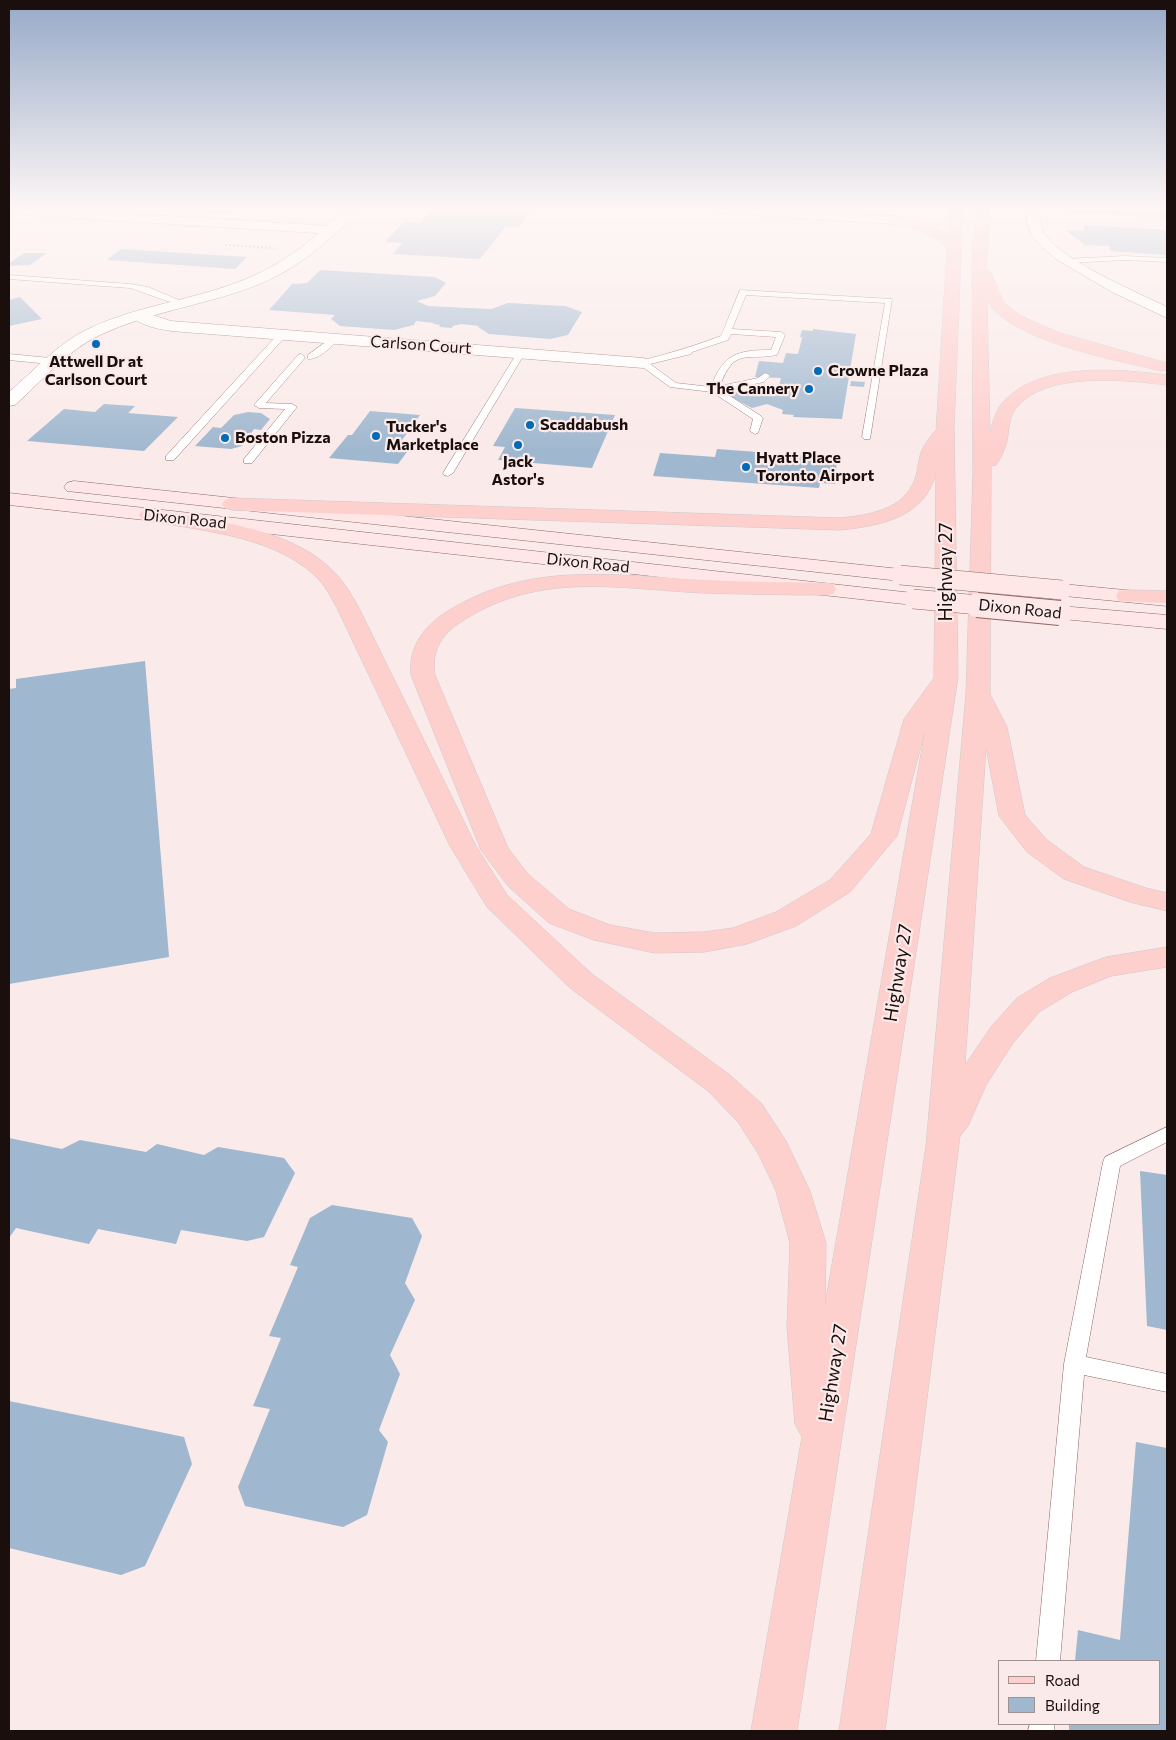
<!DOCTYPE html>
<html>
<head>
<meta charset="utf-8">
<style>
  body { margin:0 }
  #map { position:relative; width:1176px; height:1740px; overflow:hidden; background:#faeae9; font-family:Commissioner,sans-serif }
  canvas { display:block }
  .frame { position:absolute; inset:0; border:10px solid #1b0f0e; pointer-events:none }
  .legend { position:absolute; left:998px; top:1660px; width:162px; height:65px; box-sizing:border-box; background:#faeae9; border:1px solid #a19291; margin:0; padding:6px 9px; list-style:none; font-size:15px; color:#1b0f0e }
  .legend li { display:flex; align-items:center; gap:10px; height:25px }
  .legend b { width:25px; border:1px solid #a19291 }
</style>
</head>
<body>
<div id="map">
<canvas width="1176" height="1740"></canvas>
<div class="frame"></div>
<ul class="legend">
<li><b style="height:6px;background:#fdcfcd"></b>Road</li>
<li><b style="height:14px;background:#9fb7cf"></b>Building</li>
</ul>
</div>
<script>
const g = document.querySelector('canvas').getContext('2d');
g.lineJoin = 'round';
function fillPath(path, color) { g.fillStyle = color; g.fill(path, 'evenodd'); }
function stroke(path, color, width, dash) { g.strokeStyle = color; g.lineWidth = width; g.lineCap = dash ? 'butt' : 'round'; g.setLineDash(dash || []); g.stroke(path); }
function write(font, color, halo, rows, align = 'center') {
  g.font = font + ' Commissioner,sans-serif'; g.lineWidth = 4.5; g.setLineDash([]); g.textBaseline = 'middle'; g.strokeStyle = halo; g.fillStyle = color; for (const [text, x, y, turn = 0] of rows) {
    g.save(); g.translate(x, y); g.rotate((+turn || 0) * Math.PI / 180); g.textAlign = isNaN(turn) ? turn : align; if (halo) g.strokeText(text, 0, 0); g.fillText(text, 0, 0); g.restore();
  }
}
fillPath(new Path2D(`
  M179,209h55l-6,5 -51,-4z
  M432,209h100l-13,18 -13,-1 -26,33 -87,-5 9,-11 -17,-1 19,-20 16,1z
  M1064,209h103v9l-102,-6z
  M1083,225l84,5v25l-57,-4 -1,-5 -24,-1 -20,-15 19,1z
  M121,249l126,8 -12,12 -128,-9z
  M24,253h23l-17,12 -21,1v-3z
  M320,270l115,7 11,6 -11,13 -18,5 11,5 63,3 17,-6 57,3 17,6 -14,23 -18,4 -61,-5 -11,-7 1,-1 -18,-2 -8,2 -1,2 -13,-1 1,-2 -7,-1 1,-1 -18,-2 -2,4 -20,5 -54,-4 -9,-7 4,-4 -66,-5 23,-26 15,-1z
  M20,297l22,22 -33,7v-26z
  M813,329l43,5 -14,85 -49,-2 1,-2 -12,-1 1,-4 -16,-6 -15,4 -25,-13 30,-8 12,6 14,-4h-5l3,-11 -26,-1 4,-16 24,2 3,-10 12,1 4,-16h2l-4,-1 2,-7 11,1z
  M851,381l14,1 -1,5 -14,-1z
  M104,404l31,2 -7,7 50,4 -34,34 -117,-10 37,-32 31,3z
  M515,408l100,7 -23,53 -94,-8 7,-13 -12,-1z
  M370,411l50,4 -23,32 13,1 -12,16 -69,-6 19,-23h4z
  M248,412l13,1 9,6 -9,11 -7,-1 -12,17 -11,3 -36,-3 18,-19 8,1 13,-13z
  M717,449l120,9 -2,26 -15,-1 -1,5 -166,-12 7,-23 55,4z
  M145,661l24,296 -160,27v-295l7,-1v-9z
  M9,1138l53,11 18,-9 66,12 11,-8 47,11 14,-8 66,11 11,15 -31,64 -17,4 -66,-11 -5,14 -78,-15 -9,15 -73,-16 -7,10z
  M1140,1171l27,4v155l-20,-4z
  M332,1205l80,13 10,18 -17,47 10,17 -25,55 10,19 -21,56 9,12 -21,73 -24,12 -98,-21 -7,-19 32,-78 -17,-3 28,-68 -12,-2 29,-69 -8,-2 20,-47z
  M9,1401l175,36 8,27 -47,102 -24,9 -112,-27z
  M1136,1442l31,6v283h-98v-7h91v-63h-85l3,-31 42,10z`), '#9fb7cf');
const service = new Path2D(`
  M1125,256l42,2v4l-42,-2 -57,3 -4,-2 4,-2z
  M9,275l121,9 18,3 38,16c-6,5 -45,-12 -56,-15l-121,-9z
  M740,290l152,9 -22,140h-6l-2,-2 23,-134 -139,-8 -14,34 49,3 4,3 -8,20c-31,6 -43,-8 -57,31l38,-8 7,-5 3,1 2,2 -6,6 -42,9 39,25 2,2 -5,15 -3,1 -5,-3 3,-12 -41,-27 -42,-5 -30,-22v-4c28,-7 54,-15 81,-25zM731,334l45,3 -5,13c-34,0 -48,4 -60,37l-35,-4 -26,-19 41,-10 1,-2 36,-12z
  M282,332l4,3 -1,2 -111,123h-8v-4l113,-123z
  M334,336l4,3c-6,8 -20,21 -30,20v-4z
  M521,350l4,3 -72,120 -5,3 -4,-1 -1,-2 74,-120z
  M9,354l41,4 4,3 -4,3 -41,-4z
  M301,354l4,3 -1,2 -38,44 26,1 5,3 -45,56h-8v-4l41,-50 -26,-1 -5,-3 44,-50z
  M1167,1127v15l-47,24 -34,191 81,17v18l-83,-17 -24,286h-24l28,-297 39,-202 2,-5z
  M1030,1724h24v7h-26z`);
const minor = new Path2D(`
  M9,209h45l278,17 7,4 -7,4 -323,-20z
  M714,209h66l115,7 7,4 -7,4 -175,-11 -5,-1z
  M1024,209h13c3,8 3,19 8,26 21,28 90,56 122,72v11l-55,-26 -56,-33 -13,-11 -12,-13z
  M140,311l31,10 472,37 6,2 2,3 -2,3 -6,2 -472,-37c-12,-2 -31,-5 -39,-15l3,-3z`);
const tertiary = new Path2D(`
  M346,209h14c-8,11 -20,20 -30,29 -21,19 -44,35 -70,46 -52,21 -109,27 -160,51 -34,16 -57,45 -85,70l-6,1v-14c26,-22 48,-48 79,-63 52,-25 110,-29 163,-52 37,-16 66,-41 95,-68z`);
const secondary = new Path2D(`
  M74,481l826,88 7,2 4,4 -4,4 -7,2 -833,-90 -3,-4 3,-4z
  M9,493l904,100 8,1 3,5 -3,5 -8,1 -904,-100z
  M1062,584l105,10v12l-113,-11 -3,-5 3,-5z
  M1060,606l107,9v14l-115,-11 -3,-5 3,-5z`);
const primary = new Path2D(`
  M949,209h14l-9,219 4,249 -161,1054h-46l51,-294 -7,-13 -8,-97 3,-84 -14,-52 -17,-36 -21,-33 -30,-31 -138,-103 -83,-81 -37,-61 -113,-238c-5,-9 -10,-19 -16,-26 -40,-45 -117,-51 -172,-61l-7,-2 -3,-4 3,-4 7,-2c58,11 144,18 186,64 10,10 17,23 24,35l117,238 31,49 85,79 138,101 32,29 24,37 24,50 16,52 -1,62 100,-574 -28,105 -47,56 -54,34 -49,18 -43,8 -49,1 -61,-13 -45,-17 -41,-37 -27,-36 -70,-175c-3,-29 14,-50 37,-64 82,-51 168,-35 259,-31 39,2 79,2 118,3l8,1 3,5 -3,5 -8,1c-40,0 -81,-1 -121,-2 -85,-4 -163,-22 -240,27 -21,13 -33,28 -29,55l73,173 20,26 41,35 41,16 45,8 49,-1 29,-4 43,-16 54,-32 41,-46 33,-115 30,-41 2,-206c-10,46 -57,54 -96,58l-608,-20 -7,-2 -3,-4 3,-4 7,-2 608,20c29,-3 64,-8 75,-39 3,-8 3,-16 5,-23 2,-9 9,-17 14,-24h2l11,-184 -12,-10 -14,-7 -31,-8 -2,-3 7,-4c18,4 37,8 53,19z
  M976,209h14l-4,60 5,4 13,30 17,13 39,17 107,30v7l-6,1c-45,-11 -150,-30 -174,-70l3,132c3,-12 6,-25 16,-34 37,-37 113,-30 161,-24v10c-41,-5 -122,-14 -151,23 -7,9 -7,22 -9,33 -2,8 -6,17 -11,24l-5,1 -1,228 17,33 18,88 22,25 37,27 62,21 21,5v18l-37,-9 -66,-23 -37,-27 -28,-36 -13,-69 -21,318 26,-38 26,-29 33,-20 56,-21 61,-10v20l-56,9 -39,16 -33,20 -26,31 -27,42 -18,41 -8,10 -75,595h-46l87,-585 40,-452 7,-221 -1,-211z
  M1127,590l40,1v12l-48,-2 -3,-5 3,-5z`);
stroke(service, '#8b6967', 1);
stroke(minor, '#8b6967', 1);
stroke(tertiary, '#8b6967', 1);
stroke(secondary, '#8b6967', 1);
stroke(primary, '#cdcaca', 1);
stroke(new Path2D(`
  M225,245l49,3`), '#b7a8a7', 2, [2, 2]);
fillPath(service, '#fff');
fillPath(minor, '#fff');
fillPath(tertiary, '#fff');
fillPath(secondary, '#fee7e6');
fillPath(primary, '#fdcfcd');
const secondaryBridgeFar1 = new Path2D(`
  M900,575l162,15
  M913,599l77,7`);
const secondaryBridge = new Path2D(`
  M977,605l83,8`);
stroke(secondaryBridgeFar1, '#8b6967', 20, []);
stroke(secondaryBridge, '#8b6967', 26, []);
stroke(secondaryBridgeFar1, '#fee7e6', 19);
stroke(secondaryBridge, '#fee7e6', 24);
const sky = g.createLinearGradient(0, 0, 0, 452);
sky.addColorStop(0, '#97a9c8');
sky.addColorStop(0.46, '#fdf6f5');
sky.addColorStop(1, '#fdf6f500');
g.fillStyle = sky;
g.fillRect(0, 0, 1176, 452);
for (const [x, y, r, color] of [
  [96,344,5,"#006cb7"],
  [818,371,5,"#006cb7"],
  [809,389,5,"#006cb7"],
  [530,425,5,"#006cb7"],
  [376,436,5,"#006cb7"],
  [225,438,5,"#006cb7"],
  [518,445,5,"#006cb7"],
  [746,467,5,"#006cb7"]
]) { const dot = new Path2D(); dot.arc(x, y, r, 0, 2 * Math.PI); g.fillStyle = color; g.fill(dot); stroke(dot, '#faeae9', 2); }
write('16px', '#1b0f0e', '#faeae9', [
  ["Carlson Court",421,345,4],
  ["Dixon Road",185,519,6],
  ["Dixon Road",588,563,6],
  ["Dixon Road",1020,609,6]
]);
write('bold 16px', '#1b0f0e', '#faeae9', [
  ["Attwell Dr at",96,362,"center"],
  ["Carlson Court",96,380,"center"],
  ["Crowne Plaza",828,371],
  ["The Cannery",799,389,"right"],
  ["Scaddabush",540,425],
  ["Tucker's",386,427],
  ["Marketplace",386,445],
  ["Boston Pizza",235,438],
  ["Hyatt Place",756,458],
  ["Toronto Airport",756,476],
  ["Jack",518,462,"center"],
  ["Astor's",518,480,"center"]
], 'left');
write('19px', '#1b0f0e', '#faeae9', [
  ["Highway 27",946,572,-90],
  ["Highway 27",898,973,-81],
  ["Highway 27",833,1373,-81]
]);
</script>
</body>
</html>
